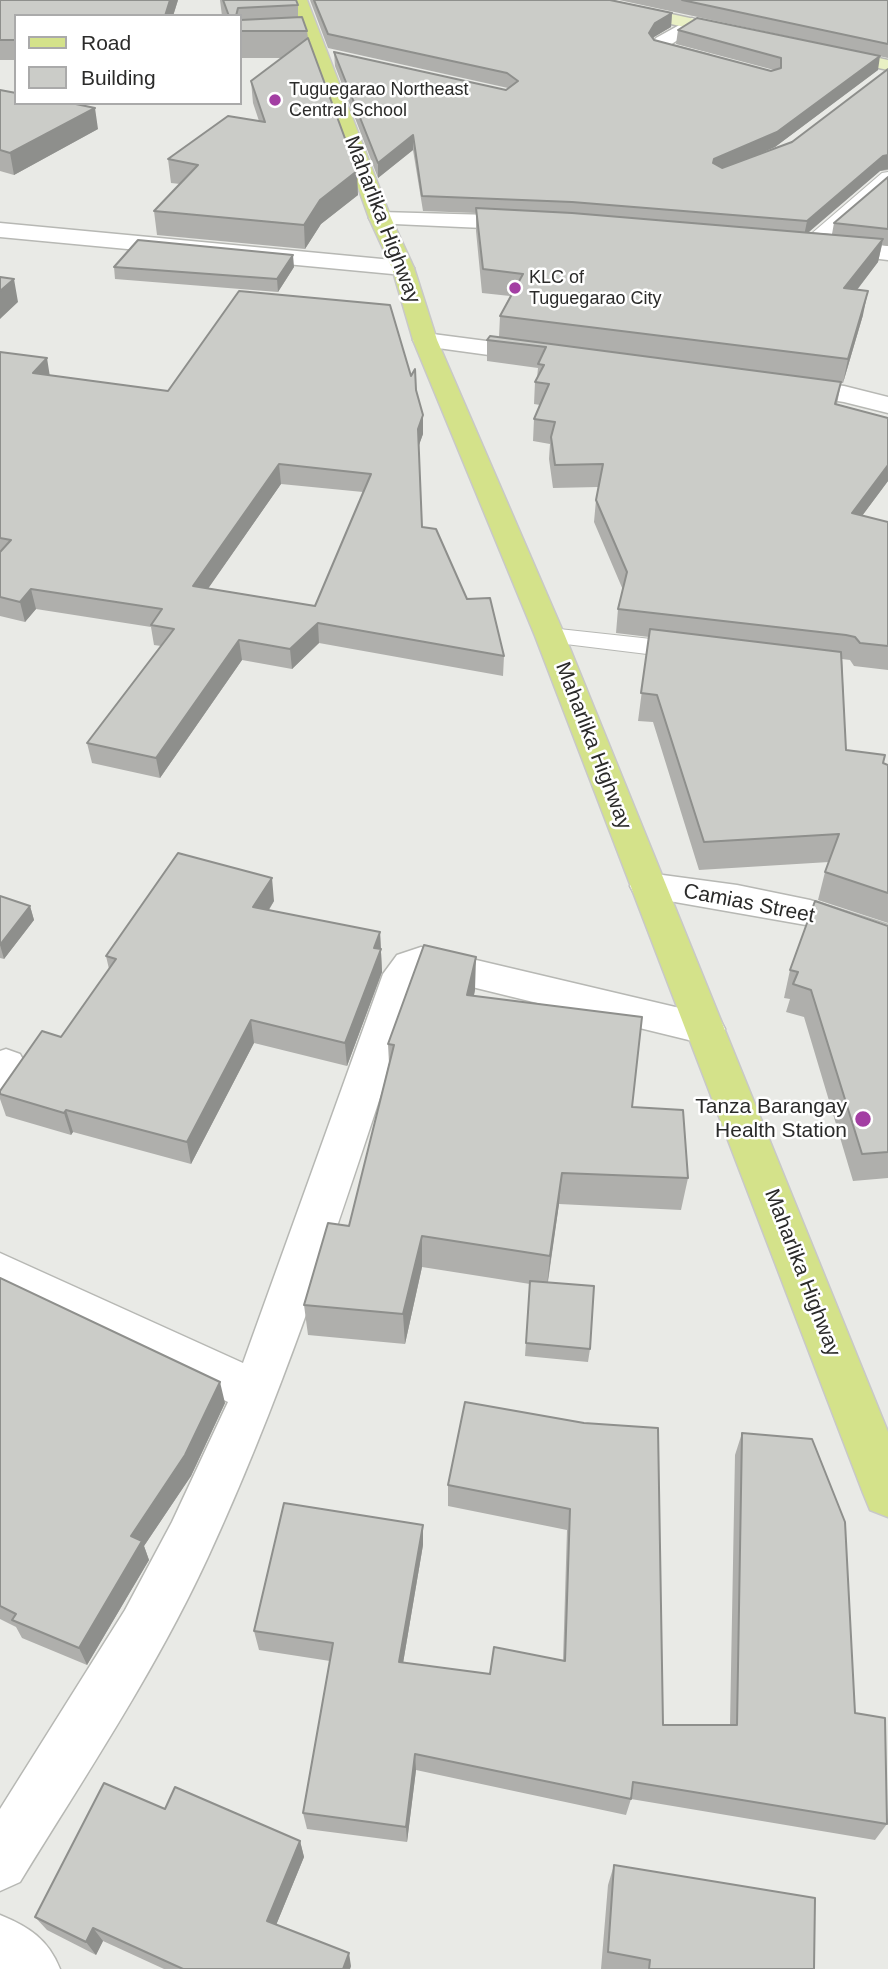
<!DOCTYPE html>
<html>
<head>
<meta charset="utf-8">
<style>
  body { margin:0 }
  #map { position:relative; width:888px; height:1969px; overflow:hidden; background:#e9eae6; font-family:Helvetica,sans-serif }
  canvas { display:block }
  .legend { position:absolute; left:14px; top:14px; width:228px; height:91px; box-sizing:border-box; background:#fff; border:2px solid #aaa; margin:0; padding:9px 12px; list-style:none; font-size:21px; color:#2b2b2a }
  .legend li { display:flex; align-items:center; gap:14px; height:35px }
  .legend b { width:35px; border:2px solid #aaa }
</style>
</head>
<body>
<div id="map">
<canvas width="888" height="1969"></canvas>
<ul class="legend">
<li><b style="height:9px;background:#d4e28a"></b>Road</li>
<li><b style="height:19px;background:#cbccc8"></b>Building</li>
</ul>
</div>
<script>
const g = document.querySelector('canvas').getContext('2d');
g.lineJoin = 'round';
function stroke(path, color, width, dash) { g.strokeStyle = color; g.lineWidth = width; g.lineCap = dash ? 'butt' : 'round'; g.setLineDash(dash || []); g.stroke(path); }
function fillPath(path, color) { g.fillStyle = color; g.fill(path, 'evenodd'); }
function write(font, color, halo, rows, align = 'center') {
  g.font = font + ' Helvetica,sans-serif'; g.lineWidth = 5; g.setLineDash([]); g.textBaseline = 'middle'; g.strokeStyle = halo; g.fillStyle = color; for (const [text, x, y, turn = 0] of rows) {
    g.save(); g.translate(x, y); g.rotate((+turn || 0) * Math.PI / 180); g.textAlign = isNaN(turn) ? turn : align; if (halo) g.strokeText(text, 0, 0); g.fillText(text, 0, 0); g.restore();
  }
}
const lane = new Path2D(`
  M888,172v14l-73,63h-12l-3,-4 3,-4 79,-68z
  M550,628l138,15 9,3 4,5 -4,5 -9,3 -147,-18 -4,-5 4,-5z`);
const street = new Path2D(`
  M692,18l9,5 -3,4 -28,18 39,10 3,4 -3,4 -6,1 -50,-13 -3,-4 6,-9z
  M380,212l148,4 11,7 -11,7 -156,-7 -3,-5z
  M0,223l403,38 11,7 -11,7 -403,-38z
  M829,240l59,6v14l-67,-8 -3,-5 3,-5z
  M425,333l115,15 9,2 3,5 -3,5 -9,2 -124,-17 -3,-5 3,-5z
  M787,379l57,7 44,11v16l-44,-11 -66,-10 -4,-5 4,-5z
  M648,873l89,12 73,15 78,25v28l-82,-28 -171,-30 -5,-9 5,-9z
  M421,947l284,67 14,4 6,11 -6,11 -14,4 -282,-69 -4,5c-65,194 -125,391 -211,577 -52,113 -123,219 -188,325l-20,9v-82l125,-199 47,-88 56,-120 -228,-109v-40l243,110 140,-389 14,-19z
  M6,1049l14,5 6,11 -12,20 -14,5v-39z
  M0,1915c29,12 48,24 60,54h-60z`);
const secondary = new Path2D(`
  M574,0h32l135,29 9,5 -9,5 -159,-34z
  M828,47l60,13v10l-66,-14 -3,-4z`);
const primary = new Path2D(`
  M291,0h16l84,218 23,50 23,72 128,296 323,796v85l-18,-7 -7,-17 -328,-857 -122,-296 -21,-72 -23,-50z`);
stroke(lane, '#b7b8b4', 2);
stroke(street, '#b7b8b4', 3);
stroke(secondary, '#b7b8b4', 3);
stroke(primary, '#c8c8c8', 3);
fillPath(lane, '#fff');
fillPath(street, '#fff');
fillPath(secondary, '#e9f0c4');
fillPath(primary, '#d4e28a');
fillPath(new Path2D(`
  M0,0h178l-5,16h-157v44h-16z
  M220,0h76l2,5v12l9,14 1,7 50,157 -37,29 -16,25 -148,-14 -3,-24 26,-27 -9,-1 -3,-24 91,-38 -6,-18 -2,-22 31,-23h-42v-42h-18z
  M310,0h300l62,13 -1,14 -17,10 -1,2 1,1 117,31 3,-1 -98,-26 2,-14 200,40 -103,77 -30,13 47,-18 96,-73v101l-8,1 -71,61 23,2 2,-11 54,-46v69l-6,-1 -4,17 -21,28 6,25 -20,68h-2l-4,21 51,14v63l-26,35 26,6v148l-34,-4 -4,-6 -8,-1 4,91 42,15v158l-70,-23 7,-28 4,-10 -130,8 -46,-148 -15,-1 11,-84 -33,-4 2,-24 5,-19 -29,-68 2,-22 2,-13 -45,1 -4,-29 1,-15 -17,-3 1,-22 6,-14 -6,-1 1,-22 2,-4 1,-10 -51,-7v-21l12,-3 1,-21 10,-20 -28,-3 -6,-62v-18l-53,-2 -10,-61 -35,28 -43,-112 -1,-14 172,38 2,-2 -180,-40z
  M619,0h269v58z
  M0,90l98,39 -84,46 -14,-4z
  M114,267h180l-16,25 -163,-13z
  M0,352l50,23 118,16 248,-1 7,44 -5,13 4,80 82,129 -1,20 -184,-33 -27,26 -50,-9 -82,118 -68,-15 -5,-20 74,-97 -7,-1 -3,-18 -115,-18 -11,13 -25,-6zM281,484l82,8 -48,114 -107,-18z
  M0,896l30,10 4,14 -30,39 -4,-1z
  M274,901l-5,9 111,22 2,40 -35,94 -93,-23 -63,121 -118,-32 -2,3 -65,-19 -6,-17v-8l61,-54 48,-68 -3,-13z
  M888,926v252l-35,3 -49,-164 -18,-5 4,-13 -6,-1 6,-28z
  M475,990l-1,5 158,112 56,71 -7,32 -122,-6 -11,78 42,67 -2,13 -63,-6 5,-72 -108,-17 -17,77 -97,-9 -4,-30 45,-79 40,-163 -1,-19z
  M0,1278l225,125 -34,73 -47,70 5,14 -62,105 -65,-27 -6,-11 -16,-8z
  M584,1423l79,302h67l5,-270 7,-22 113,280 32,111 -12,16 -244,-41 -5,16 -210,-45 -9,72 -100,-13 -4,-16 27,-152 -71,-11 -5,-19 169,-86 -20,118 87,11 73,-13 4,-131 -119,-24v-21z
  M165,1809l135,32 4,16 -28,68 75,41 -1,3h-186l-61,-28 -7,14 -49,-25 -12,-13z
  M614,1865l200,104h-213l7,-84z`), '#afafac');
fillPath(new Path2D(`
  M170,0h8l-5,16h-8z
  M672,13l-1,14 -17,10 -7,10 2,-14 6,-10z
  M880,56l-2,14 -103,77 -63,27 2,-15z
  M95,108l3,21 -84,46 -4,-22z
  M413,135v15l-35,28v-15z
  M888,155v14l-8,2 -76,65 3,-15 76,-65z
  M357,171l1,24 -37,29 -16,25 -1,-24 16,-25z
  M883,239l-5,23 -38,50 4,-24z
  M293,255l1,12 -16,25 -1,-13z
  M14,279l4,23 -18,17v-28z
  M868,291l-5,24 -20,68 5,-24z
  M47,358l3,19 -17,-4z
  M423,415v19l-5,14v-19z
  M279,464l2,20 -85,122 -3,-20z
  M888,465v16l-41,55 5,-23z
  M31,589l5,20 -11,13 -5,-20z
  M318,623l1,20 -27,26 -2,-20z
  M239,640l3,20 -82,118 -4,-20z
  M272,878l2,23 -18,29 -3,-23z
  M30,906l4,14 -30,39 -4,-14z
  M380,932l2,40 -35,94 -2,-23 29,-95z
  M476,957l-1,33 -8,37v-32z
  M251,1020l3,23 -63,121 -4,-22z
  M66,1110l7,22 -2,3 -7,-22z
  M562,1173l-3,31 -12,82 3,-30z
  M422,1236v31l-17,77 -2,-30z
  M220,1382l5,21 -34,73 -47,70 5,14 -62,105 -8,-17 52,-112z
  M423,1525v20l-23,136 -1,-19z
  M415,1754l1,16 -9,72 -1,-15z
  M300,1841l4,16 -32,78 -5,-14z
  M93,1928l10,13 -7,14 -10,-13z
  M349,1953l2,13 -1,3h-7z`), '#8e8f8c');
const building = new Path2D(`
  M0,0h170l-5,16h-149v24h-16z
  M223,0h73l2,5 -60,3 -2,8h-7z
  M314,0h296l62,13 -17,10 -6,10 5,7 117,31 10,-3v-10l-103,-28 19,-12 183,38 -103,76 -63,27 -1,4 9,5 70,-26 96,-73v86l-5,1 -76,65 -235,-19 -150,-6 -9,-61 -35,28 -44,-111 172,38 12,-9 -11,-8 -179,-39z
  M682,0h206v44z
  M302,17l5,14h-67v-11z
  M308,38l49,133 -37,29 -16,25 -150,-14 44,-46 -30,-6 60,-43 37,6 -14,-41z
  M0,90l16,3v10h55l24,5 -85,45 -10,-3z
  M888,177v52l-54,-6z
  M476,208l96,5 311,26 -39,49 24,3 -20,68 -348,-43 23,-42 -40,-5z
  M138,240l155,15 -16,24 -163,-12z
  M0,277l14,2 -14,12z
  M239,291l151,14 21,71 4,-7 1,21 7,25 -5,14 4,98 14,2 31,70 23,-1 14,58 -186,-33 -28,26 -51,-9 -83,118 -69,-15 87,-114 -23,-4 11,-16 -131,-20 -11,13 -20,-5v-45l11,-12 -11,-2v-186l47,6 -14,15 135,18zM279,464l92,10 -56,132 -122,-20z
  M490,336l351,46 -6,22 53,14v47l-36,48 36,9v124l-28,-3 -5,-6 -9,-2 -228,-26 9,-37 -31,-72 7,-36 -48,1 -4,-28 4,-15 -21,-3 15,-35 -14,-2 9,-17 -6,-1 8,-17 -59,-7z
  M650,629l191,23 5,98 39,5 -2,8 5,2v128l-63,-21 14,-38 -135,8 -47,-147 -16,-2z
  M178,853l94,25 -19,29 127,25 -6,16 7,1 -36,94 -94,-23 -64,122 -121,-32 -2,3 -64,-19v-3l42,-60 19,6 55,-78 -10,-3z
  M0,896l30,10 -30,39z
  M815,901l73,25v226l-26,2 -51,-164 -18,-6 5,-12 -8,-2z
  M424,945l52,12 -9,38 175,22 -10,90 51,3 5,68 -126,-5 -12,83 -128,-20 -19,78 -99,-9 24,-82 21,3 45,-181 -6,-1z
  M0,1278l220,104 -35,73 -54,81 11,5 -63,107 -67,-28 4,-6 -16,-8z
  M530,1281l64,5 -4,63 -64,-6z
  M465,1402l119,21 74,5 5,297h74l5,-292 70,6 33,83 10,191 30,5 2,106 -254,-42 -2,17 -216,-45 -9,73 -103,-14 30,-170 -79,-12 30,-128 139,22 -24,137 91,12 4,-27 71,14 5,-152 -122,-24z
  M104,1783l61,26 10,-22 125,54 -33,80 82,32 -6,16h-160l-90,-41 -7,14 -51,-25z
  M614,1865l201,33 -1,71h-165l1,-9 -42,-8z`);
fillPath(building, '#cbccc8');
stroke(building, '#8e8f8c', 2);
for (const [x, y, r, color] of [
  [275,100,7,"#a33ea3"],
  [515,288,7,"#a33ea3"],
  [863,1119,9,"#a33ea3"]
]) { const dot = new Path2D(); dot.arc(x, y, r, 0, 2 * Math.PI); g.fillStyle = color; g.fill(dot); stroke(dot, '#fff', 2.5); }
write('18px', '#2b2b2a', '#fff', [
  ["Tuguegarao Northeast",289,90],
  ["Central School",289,111],
  ["KLC of",529,278],
  ["Tuguegarao City",529,299]
], 'left');
write('21px', '#2b2b2a', '#fff', [
  ["Maharlika Highway",382,220,69],
  ["Maharlika Highway",593,746,69],
  ["Camias Street",749,904,11],
  ["Maharlika Highway",802,1273,69]
]);
write('21px', '#2b2b2a', '#fff', [
  ["Tanza Barangay",847,1107],
  ["Health Station",847,1131]
], 'right');
</script>
</body>
</html>
